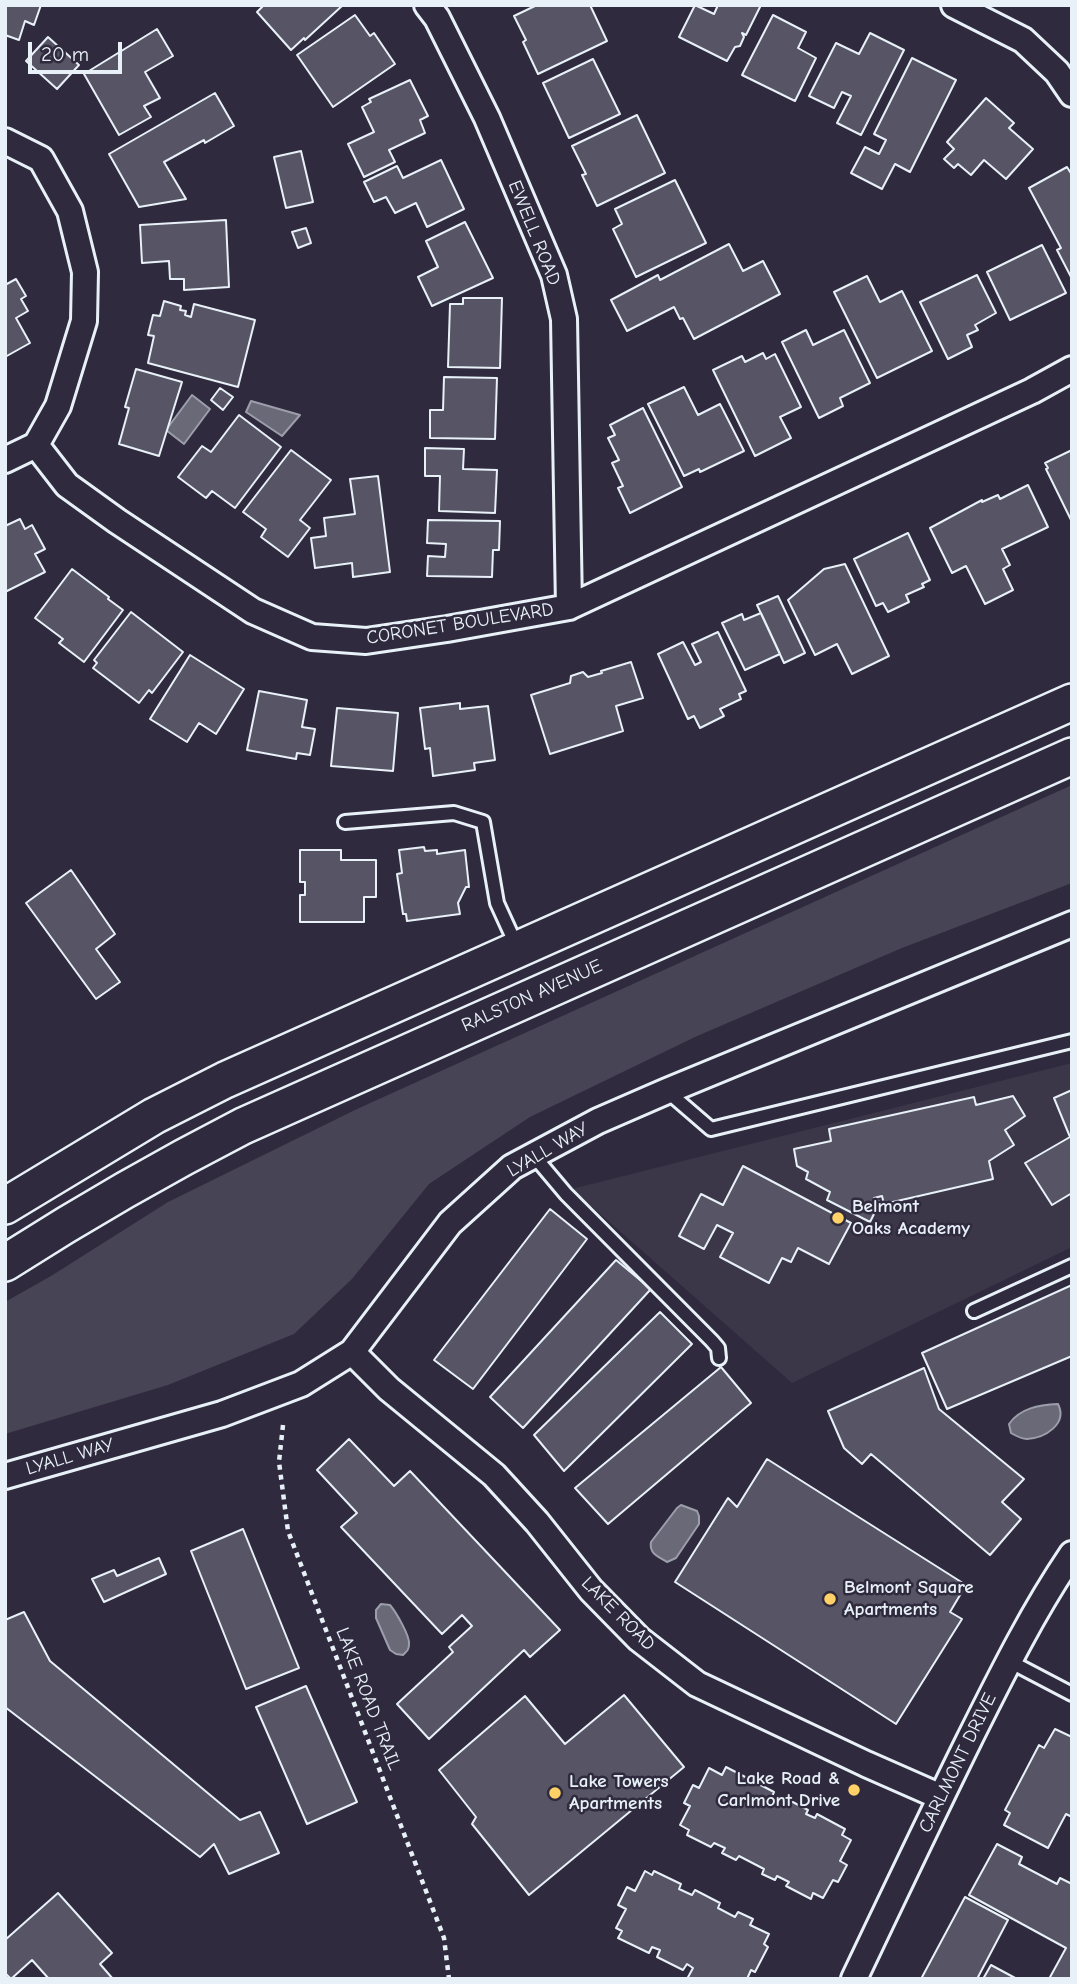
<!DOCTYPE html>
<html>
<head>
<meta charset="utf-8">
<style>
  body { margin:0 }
  #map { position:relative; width:1077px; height:1984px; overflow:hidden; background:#2f2a3d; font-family:"Comic Neue",sans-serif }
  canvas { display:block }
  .frame { position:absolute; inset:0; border:7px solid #e8f1f8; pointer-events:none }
  .scale { position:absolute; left:28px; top:42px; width:94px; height:32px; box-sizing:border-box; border:4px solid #e8f1f8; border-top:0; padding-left:9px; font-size:21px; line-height:24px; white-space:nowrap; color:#e8f1f8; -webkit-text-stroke:5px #2f2a3d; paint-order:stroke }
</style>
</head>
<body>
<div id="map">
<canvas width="1077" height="1984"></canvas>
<div class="frame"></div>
<div class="scale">20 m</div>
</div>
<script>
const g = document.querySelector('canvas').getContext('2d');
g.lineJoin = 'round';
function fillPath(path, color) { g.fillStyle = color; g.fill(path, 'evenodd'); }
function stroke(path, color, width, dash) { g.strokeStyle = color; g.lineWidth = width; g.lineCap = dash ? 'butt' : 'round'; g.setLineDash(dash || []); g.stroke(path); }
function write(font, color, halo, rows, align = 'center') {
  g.font = font + ' "Comic Neue",sans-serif'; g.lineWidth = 5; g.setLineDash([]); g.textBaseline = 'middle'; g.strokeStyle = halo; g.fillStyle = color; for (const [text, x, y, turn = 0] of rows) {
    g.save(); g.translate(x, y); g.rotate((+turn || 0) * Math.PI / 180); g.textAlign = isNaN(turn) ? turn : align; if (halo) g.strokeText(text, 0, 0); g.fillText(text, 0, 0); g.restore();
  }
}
fillPath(new Path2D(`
  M1072,1063v184l-280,136 -220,-194z`), '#3b3749');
fillPath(new Path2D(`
  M1072,785v98l-170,65 -207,89 -165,80 -101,67 -77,95 -58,55 -126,51 -163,49v-132l46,-26 117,-74 189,-93z`), '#464455');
const water = new Path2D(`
  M192,395l18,14 -26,35 -18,-14z
  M251,401l49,14 -18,21 -36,-24z
  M1058,1404c10,20 -13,34 -31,35 -5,0 -11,-3 -16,-6l-2,-9c11,-16 30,-19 49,-20z
  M681,1505l16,6 2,5v8l-23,34 -9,4c-9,-6 -18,-8 -16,-20l26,-34z
  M381,1604l9,1c6,7 20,31 19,39 0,6 -2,7 -6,11l-7,-1 -6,-4 -14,-32v-8z`);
fillPath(water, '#696978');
stroke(water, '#9c9fab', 2);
const building = new Path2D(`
  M5,5h36l-7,20 -9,-4 -6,19 -14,-5z
  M264,5h79l-38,35 -1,-2 -13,12 -34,-38z
  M537,5h53l17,36 -69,33 -15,-32 3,-2 -12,-24z
  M695,5l19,9 4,-9h43l-15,30 -4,-2 2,4 -4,9 -5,1 -8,14 -48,-24z
  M355,15l15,21 4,-3 21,31 -62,43 -36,-52z
  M773,15l33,17 -8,16 18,10 -21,43 -53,-26z
  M157,29l16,27 -28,16 15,26 -16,8 7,11 -32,18 -35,-61z
  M870,33l34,17 -43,85 -24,-12 14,-27 -9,-4 -8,16 -25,-12 27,-53 23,11z
  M48,37l31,28 -22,24 -31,-28z
  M912,58l44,22 -46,92 -15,-8 -13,25 -31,-16 14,-26 14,7 7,-14 -12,-6z
  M593,59l27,55 -51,24 -26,-55z
  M410,80l18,36 -8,4 5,13 -36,17 6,12 -31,15 -16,-33 26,-12 -12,-25 9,-5 -2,-3z
  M215,93l19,33 -29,17 -1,-3 -40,22 22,37 -47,8 -30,-53z
  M986,98l28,25 -5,5 24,21 -27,30 -22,-19 -13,15 -13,-11 -4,4 -10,-9 10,-10 -7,-7z
  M637,115l28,58 -68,33 -15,-31 4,-1 -14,-28z
  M301,151l12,51 -27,6 -12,-51z
  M441,160l23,49 -37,18 -11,-24 -21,10 -9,-16 -12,5 -10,-20 33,-16 6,12z
  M1067,167l5,8 -1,102 -14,-27 4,-2 -32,-60z
  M675,180l31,63 -70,34 -23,-48 9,-5 -7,-15z
  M226,220l3,67 -45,3v-11h-14l-1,-18 -27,2 -2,-38z
  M465,222l28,56 -61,28 -14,-29 20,-10 -12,-26z
  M306,228l5,15 -13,5 -6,-16z
  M729,244l14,27 20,-10 17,33 -86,45 -11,-21 -3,1 -6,-12 -47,24 -16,-31 47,-25 2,5z
  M1042,245l24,48 -56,27 -23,-48z
  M977,275l19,38 -21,12 3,5 -11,5 5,12 -24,12 -28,-57z
  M867,276l13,26 22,-11 30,60 -55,27 -43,-86z
  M16,279l10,17 -5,3 7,12 -12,7 14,25 -25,14v-72z
  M463,298h39l-2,70 -52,-1 2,-63h13z
  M164,301l17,5 -1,4 6,1 -1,4 6,2 3,-13 61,16 -17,67 -90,-24 6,-27 -6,-1 5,-20 7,1z
  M806,330l7,15 31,-15 26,53 -30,15 3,8 -24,12 -37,-76z
  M763,353l3,6 9,-5 26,53 -21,10 11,21 -36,18 -42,-86 29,-14 3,6z
  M136,369l46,13 -23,74 -40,-12 10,-36 -4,-1z
  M444,377l53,1 -2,61 -65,-1v-28h13z
  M684,387l14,28 22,-11 24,47 -44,21 -1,-3 -15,7 -36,-72z
  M220,388l13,9 -10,13 -12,-10z
  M643,408l39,79 -52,26 -12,-25 5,-2 -11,-23 7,-3 -11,-22 7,-3 -5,-10z
  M239,415l42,32 -46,61 -23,-17 -6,7 -28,-21 24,-31 9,6z
  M425,448l39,1 -1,20 34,1 -2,43 -56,-2 1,-35h-15z
  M291,450l40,30 -31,40 10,8 -22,29 -27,-20 5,-8 -23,-17z
  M1072,450v72l-26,-53 2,-1 -3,-5z
  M378,476l12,96 -37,5 -1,-14 -37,5 -4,-30 15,-2 -2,-18 31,-4 -5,-35z
  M1028,485l20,42 -46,22 8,16 -7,4 10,21 -28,14 -19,-38 -14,7 -22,-45 52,-28v2l16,-7 2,4z
  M20,519l5,10 7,-4 13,24 -10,5 10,18 -40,20v-66z
  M428,520l72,1 -1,29h-6l-1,27 -65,-1 1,-20 17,1 1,-13 -19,-1z
  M908,533l22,47 -8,4 2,3 -18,8 3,7 -21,10 -5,-9 -7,3 -22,-47z
  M845,564l44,92 -37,18 -15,-30 -22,11 -27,-55 36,-31z
  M72,569l37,28 -1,2 15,11 -39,52 -25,-19 4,-4 -28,-21z
  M778,596l27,57 -21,10 -27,-58z
  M131,612l52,40 -31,41 -3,-3 -10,13 -46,-35 4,-5 -3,-3z
  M761,613l19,41 -35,16 -23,-47 20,-9 2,6z
  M718,632l28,59 -7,3 2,5 -21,10 4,7 -24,12 -6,-12 -6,3 -30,-65 25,-12 12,23 6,-3 -9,-18z
  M190,655l54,34 -28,45 -17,-11 -12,19 -37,-23z
  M631,662l12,36 -27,8 7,25 -73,23 -19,-59 39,-12 1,-7 12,-4 5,5 14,-4 -1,-2z
  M259,691l48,9 -5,27 13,2 -5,26 -13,-2 -1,6 -49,-9z
  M460,703v6l28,-3 7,54 -21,3 1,7 -42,6 -3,-28 -5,1 -5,-41z
  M337,708l61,5 -5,58 -62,-5z
  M424,847l1,4 12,-1v4l28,-4 4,37h-3l-8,16 2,11 -53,7 -1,-7h-3l-6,-40 5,-1 -3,-23z
  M300,850h41v10h35v37h-12v25h-64v-27h5v-13h-5z
  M71,870l44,64 -19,15 24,33 -24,17 -70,-96z
  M1072,1090v103l-20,12 -27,-42 45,-26 -16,-39z
  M1013,1096l12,20 -20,14 9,15 -25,16 4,18 -109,25 -2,-8 -8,2 6,4 -10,20 -43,-22 3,-8 -24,-13 2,-7 -11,-6 -3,-17 37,-8 -2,-12 145,-32 2,8z
  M743,1166l108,57 -22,41 -31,-16 -7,14 -9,-4 -13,25 -49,-26 13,-24 -16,-8 -13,24 -25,-13 22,-42 22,11z
  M550,1209l37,30 -114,150 -39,-29z
  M616,1260l35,29 -128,139 -33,-31z
  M1072,1285v71l-125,53 -25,-56z
  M660,1312l32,32 -128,127 -30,-36z
  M721,1367l30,36 -143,121 -33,-36z
  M924,1368l15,41 85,70 -22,23 19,17 -31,36 -119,-101 -9,10 -18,-16 -16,-37z
  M349,1439l45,47 16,-15 150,159 -30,27 -6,-7 -95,89 -32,-35 56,-52 -4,-5 23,-21 -10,-11 -20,19 -101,-107 16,-14 -40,-43z
  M767,1459l199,126 -16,27 12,7 -66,105 -221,-142 53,-84 9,9z
  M243,1529l56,139 -53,21 -55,-138z
  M159,1558l7,16 -62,28 -12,-23 22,-9 3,6z
  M24,1612l26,49 190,159 20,-8 19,41 -50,21 -15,-30 -14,13 -195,-150v-87z
  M306,1686l51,116 -50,22 -51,-117z
  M624,1695l60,72 -155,128 -57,-71 4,-7 -37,-47 86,-74 40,48z
  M1055,1729l17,8v80l-6,-3 -18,34 -44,-23 6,-12 -5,-3 34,-65 5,3z
  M726,1767l48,25 -3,7 10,6 4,-7 23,12 -2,4 9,4 2,-4 28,15 -3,6 9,5 -11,21 7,4 -9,17 -5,-2 -10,18 -10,-5 -2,6 -25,-13 3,-4 -12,-6 -2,4 -13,-6 2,-5 -25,-13 -3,4 -14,-7 3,-5 -11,-5 -3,4 -24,-12 2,-5 -9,-5 10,-19 -6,-3 9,-18 6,3 10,-20 13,7z
  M997,1844l25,13 -3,7 38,20 3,-6 12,6v95h-23l17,-31 -97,-53z
  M645,1871l7,4 2,-4 27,13 -2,5 13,6 3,-5 25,13 -2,5 17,9 3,-5 15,7 -3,6 19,9 -5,10 4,3 -13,25 -4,-2 -4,9h-60l6,-11 -6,-4 -4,6 -26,-13 3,-7 -8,-3 -3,6 -31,-15 4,-7 -6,-3 10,-19 -8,-4 9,-18 8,4z
  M58,1893l54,60 -12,11 13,15h-64l-17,-19 -21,19 -6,-6v-33z
  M965,1897l43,23 -31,59h-56z
  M991,1965l26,14h-34z`);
fillPath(building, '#575565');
stroke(building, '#e8f1f8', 2);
const service = new Path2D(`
  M345,822l109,-9 29,9 14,81 21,46
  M667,1091l44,38 361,-88
  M534,1156l32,38 146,147 6,7 1,10
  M974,1311l98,-45
  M1009,1661l63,33`);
const minor = new Path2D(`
  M427,5l10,13 50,100 67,157 10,44 5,288
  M954,5l69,35 34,32 15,22
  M5,141l36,18 29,52 15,61 -1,49 -26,85 -22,39
  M36,445l31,40 50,36 136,90 59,26 54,4 81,-12 122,-22 463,-216 40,-22
  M5,460l31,-15
  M352,1352l37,37 105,86 43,47 54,68 48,49 58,45 169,80 75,33
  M5,1476l217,-62 79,-30 51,-32 98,-129 62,-56 86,-46 69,-30 405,-167
  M854,1979c38,-80 76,-160 115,-239 32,-64 63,-127 103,-186`);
const secondary = new Path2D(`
  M5,1206l149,-90 71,-36 847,-378
  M5,1263c78,-50 156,-95 238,-137l829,-370`);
stroke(service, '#e8f1f8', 18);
stroke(minor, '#e8f1f8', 30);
stroke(secondary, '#e8f1f8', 40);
stroke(new Path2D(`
  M283,1425l-4,37 9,69 156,407 5,41`), '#e8f1f8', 4.5, [5, 5]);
stroke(service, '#2f2a3d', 12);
stroke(minor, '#2f2a3d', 24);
stroke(secondary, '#2f2a3d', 35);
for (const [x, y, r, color] of [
  [838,1218,7,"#ffd166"],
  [830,1599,7,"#ffd166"],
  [854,1790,7,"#ffd166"],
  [555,1793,7,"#ffd166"]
]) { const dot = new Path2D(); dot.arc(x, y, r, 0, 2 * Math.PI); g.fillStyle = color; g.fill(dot); stroke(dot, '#2f2a3d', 2.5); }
write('19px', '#e8f1f8', '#2f2a3d', [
  ["EWELL ROAD",534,233,68],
  ["CORONET BOULEVARD",460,624,-9],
  ["RALSTON AVENUE",532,996,-24],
  ["LYALL WAY",548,1150,-30],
  ["LYALL WAY",70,1457,-16],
  ["LAKE ROAD",618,1614,45],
  ["LAKE ROAD TRAIL",368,1699,69],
  ["CARLMONT DRIVE",958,1763,-64]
]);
write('bold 19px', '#e8f1f8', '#2f2a3d', [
  ["Belmont",852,1207],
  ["Oaks Academy",852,1229],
  ["Belmont Square",844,1588],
  ["Apartments",844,1610],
  ["Lake Road &",840,1779,"right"],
  ["Carlmont Drive",840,1801,"right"],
  ["Lake Towers",569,1782],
  ["Apartments",569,1804]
], 'left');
</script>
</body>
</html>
